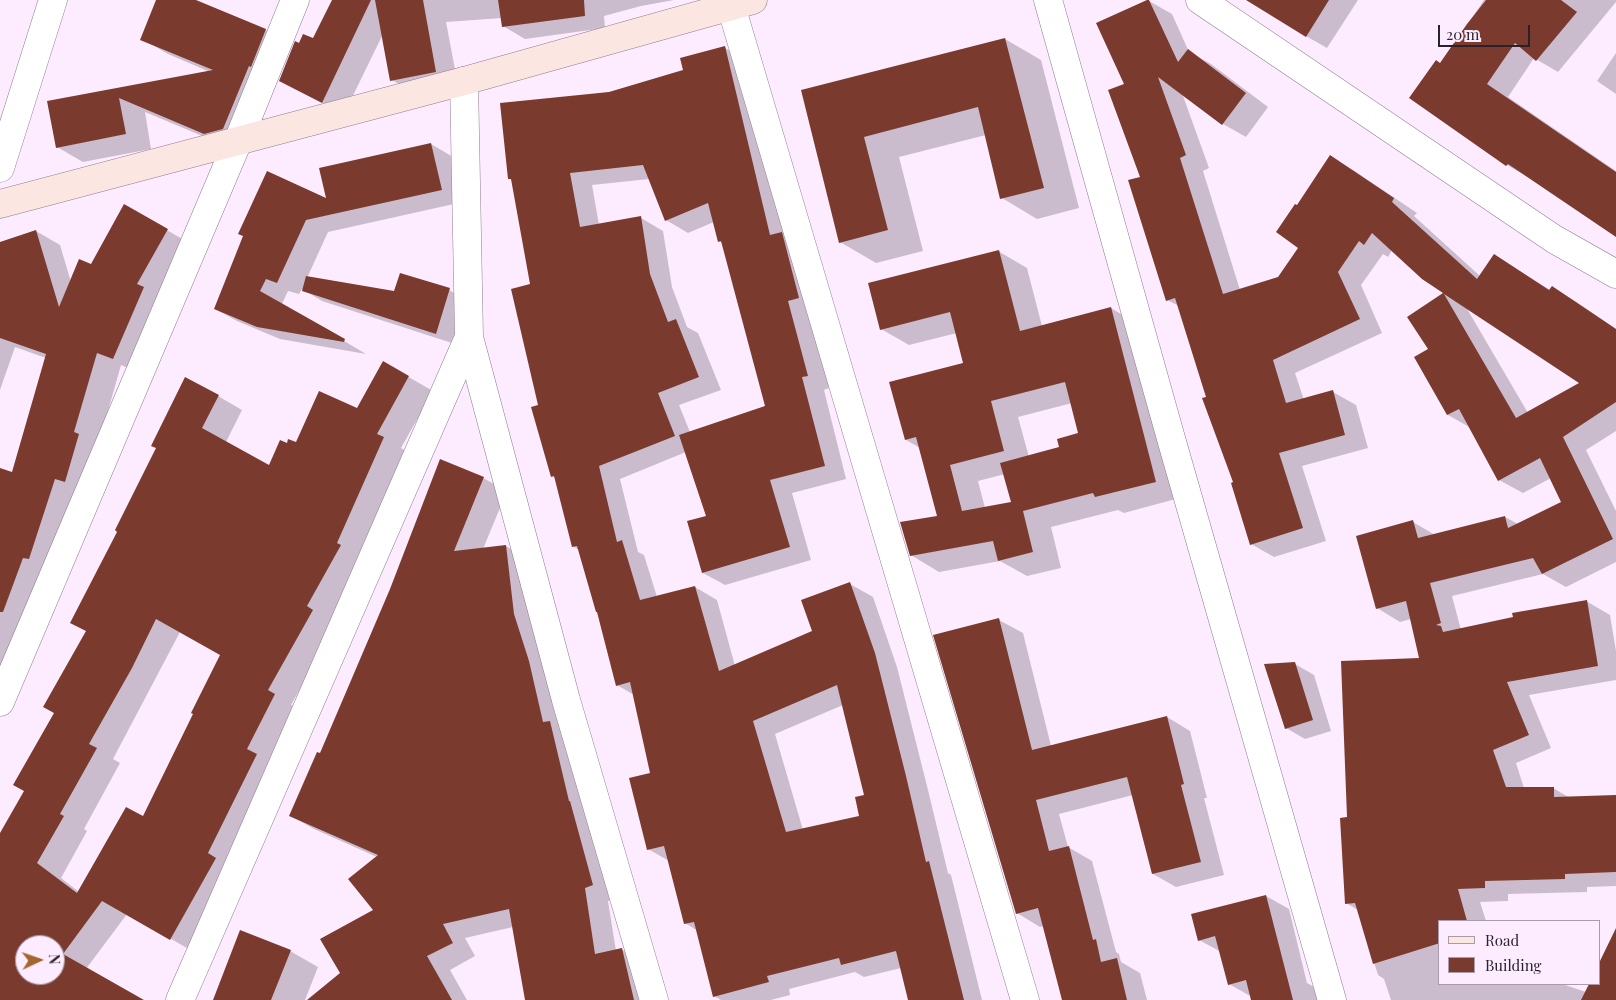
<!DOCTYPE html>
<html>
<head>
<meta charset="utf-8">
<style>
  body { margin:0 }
  #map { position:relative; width:1616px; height:1000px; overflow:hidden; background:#fdecff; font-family:"Playfair Display",serif }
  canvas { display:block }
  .legend { position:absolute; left:1438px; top:920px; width:162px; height:65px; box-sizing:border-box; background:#fdecff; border:1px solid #a99baa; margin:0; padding:6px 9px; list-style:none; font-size:15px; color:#2a222b }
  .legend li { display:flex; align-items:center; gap:10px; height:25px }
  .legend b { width:25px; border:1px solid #a99baa }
  .north { position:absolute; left:15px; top:935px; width:50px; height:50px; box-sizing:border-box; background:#fdecff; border:1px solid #a99baa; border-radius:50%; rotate:87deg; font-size:14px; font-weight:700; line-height:20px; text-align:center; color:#2a222b }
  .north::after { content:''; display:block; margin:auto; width:18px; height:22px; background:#a5662d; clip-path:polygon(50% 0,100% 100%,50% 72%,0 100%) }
  .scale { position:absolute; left:1438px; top:25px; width:92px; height:22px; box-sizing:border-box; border:2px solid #2a222b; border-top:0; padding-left:6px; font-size:15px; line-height:18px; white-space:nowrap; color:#2a222b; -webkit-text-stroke:4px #fdecff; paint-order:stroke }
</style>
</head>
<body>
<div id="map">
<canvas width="1616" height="1000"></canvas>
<ul class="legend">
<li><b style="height:6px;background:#fbe6e1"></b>Road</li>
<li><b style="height:14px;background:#7b3a2e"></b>Building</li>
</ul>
<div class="north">N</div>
<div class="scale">20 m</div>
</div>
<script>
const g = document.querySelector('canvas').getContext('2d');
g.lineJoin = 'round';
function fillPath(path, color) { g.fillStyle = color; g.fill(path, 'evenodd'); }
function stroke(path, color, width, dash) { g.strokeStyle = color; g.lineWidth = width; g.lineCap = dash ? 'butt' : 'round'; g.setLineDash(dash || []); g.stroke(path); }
fillPath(new Path2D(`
  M158,0h35l73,30 26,15 -15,36 -2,-1 -44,68 -86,-36 6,37 -68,13 -26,-15 -9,-45 162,-30 -42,-18 -26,-15z
  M333,0h341l-33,6 -37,10 1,12 -80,11 -22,-13 -1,-8 -56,4 12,63 -44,8 -22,-13 -9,-46 -39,80 -63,-33 19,-37 13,-4z
  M1252,0h106l-31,48 -21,-12z
  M1484,0h132v2l-58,70 -24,-14 -26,39 108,74v65l-88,-59 -21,-12 -66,-101z
  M1149,1l23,13 17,38 22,12 57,43 -22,30 -23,-13 -41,-31 27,75 -6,3 37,119 39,-12 20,-31 -2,-40 33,-50 23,13 64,43 -3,3 66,60 14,-21 56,35 2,-2 23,13 41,28v102l-30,19 30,61v51l-50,25 -23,-13 -91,22 9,34 125,-29 24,14 6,36v29l-87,15 22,53 -35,15 8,25h29l17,10 46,-2v90l-29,1v5l-79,2v7l-28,1 6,19h-46v63h122l24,8 4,-8h10v-20l16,-33v69h-225l-7,-21 -6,-4 -20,-65 -12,-7 2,-85 72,-159 -9,-40 -11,3 -23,-14 36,-86 22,13 70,-18 13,7 45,-22 -12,-24 -28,15 -24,-13 -28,-52 -23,-13 -32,-57 14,-9 -21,-32 36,-24 -53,-43 -4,7 -5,-3 -22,31 21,48 -87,40 9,27 29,-8 23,13 12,43 -66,18 24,75 -52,16 -23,-13 -16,-61 -56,-177 -12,-6 -26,-123 -15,-92zM1466,307l115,77 -53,29z
  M1005,39l36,21 38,148 -42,11 -35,-21 -16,-63 -87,22 24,94 -47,12 -36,-21 -38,-151z
  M725,48l22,13 82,327 -5,2 22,89 -54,14 19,67 -86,25 -22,-12 4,-56 -21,-65 -66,27 18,73 6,3 13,42 38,-10 22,13 18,66 79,-34 36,-48 23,13 24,70 31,123 20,83 3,2 31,125h-73l-8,-32 -37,9 -9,-5 -66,17 1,6 -19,5h-50l-7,-4 -16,-65 -13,-8 -16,-62 -21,-12 3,-75 -17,-79 -17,-10 -18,-72 -20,-63 -6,-4 -17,-68 -4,-2 -13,-71 -8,-120 -18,-104 -4,-3 101,-85 75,-22zM649,179l17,41 22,13 26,-11 5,19 4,3 43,162 -76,26 -11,-27 42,-15 -23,-57 -11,-6 -15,-40 -9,-56 -22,-13 -42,7 -7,-40zM843,705l23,91 -5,21 -58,13 -28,-96z
  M1616,53v41l-19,-13z
  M431,144l22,13 10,45 -135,30 -21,46 88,15 54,-3 19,11 -13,43 -133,-43 -20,-12 -3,5 -11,-3 -6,13 84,50 -86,-15 -43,-18 -22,-12 30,-73 82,-36z
  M125,206l66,38 -54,128 -16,-7 -23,81 -98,225v-202l13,5 33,-116 -31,-11 -15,43v-147l36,-12 24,14 11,37 20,-16z
  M998,251l29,17 15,58 69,-18 28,17 44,172 -59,16 -6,-3 -67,17 10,41 -34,8 -27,-15 -61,11 -28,-17 27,-38 -18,-69 -14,-8 58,-76 -7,-31 -48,12 -28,-16zM1072,403l8,31 -19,14 -32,9 -11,-40zM1005,474l7,29 -27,5 -7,-27z
  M384,363l49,28 -32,57 6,4 -43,108 -34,61 6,3 -45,81 8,4 -105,243 -67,-38 -41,55 55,31h-141v-165l25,-45 30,-77 163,-317 24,14 -16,32 44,25 18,-23 9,-1 61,-34zM180,632l42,23 -79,163 -64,74 -18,-14 26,-47 -3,-2 36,-66 -7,-4zM25,945h30v30h-30z
  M483,478l24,13 -24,58 23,-3 23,14 87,339 -8,2 8,50 5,-2 24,14 9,37h-128l-13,-73 -48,11 10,18 -25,14 17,30h-158l32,-27 34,-62 2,-54 -63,-28 -23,-13 29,-62z
  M999,620l24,13 28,113 116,-29 23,14 17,67h-3l20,77 -48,12 -23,-13 -20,-79 -74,19 9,33 24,14 24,91 3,2 2,8 19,11 7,27h-84l-19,-74 -4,1 -23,-14z
  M1295,664l19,11 17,56 -26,8 -19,-11z
  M1266,896l23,13 18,74 24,13 2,4h-80l-1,-3 -23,-13 -8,-32 -22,-12z
  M290,951l28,16 -13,33h-91z`), '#0003');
fillPath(new Path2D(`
  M156,0h40l70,29 -15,38 -2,-1 -26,63 -19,5 -85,-36 7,36 -70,14 -9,-47 166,-31 -73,-30z
  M332,0h39l-49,103 -43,-22 16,-40 4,2 4,-9 10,4z
  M375,0h48l13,72 -46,9z
  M498,0h86l1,16 -83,11z
  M1147,0h2l29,62 10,-13 58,44 -24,32 -64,-48 28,78 -6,3 43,136 55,-17 20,-29 -22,-16 19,-28 2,1 33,-50 64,43 -2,4 85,77 17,-25 55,36 3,-4 64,43v73l-53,35 50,102 -71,35 -9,-16 -103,25 11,40 -5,2 5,1 2,6 70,-15 -1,-4 75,-13 11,66 -91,16 22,53 -36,15 13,37h48v10l62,-2v77l-51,2v5l-80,2v7l-27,1 9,32h-27v22l-67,21 -18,-61 -10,1 -5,-86 7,-1 -6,-156 78,-3 -13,-57 -30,8 -20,-73 57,-16 5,18 87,-22 3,12 53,-26 -21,-44 -42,23 -39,-72 -12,6 -33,-58 14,-8 -21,-32 36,-24 -21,-14 -50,-46 -8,12 -5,-4 -21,31 22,47 -87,41 13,43 47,-13 12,45 -66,18 24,75 -53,17 -19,-62 2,-1 -31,-84 4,-1 -31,-99 -9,3 -38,-121 12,-3 -32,-87 16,-6 -28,-61zM1444,294l135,89 -63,35z
  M1246,0h83l-23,37z
  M1486,0h75l16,12 -41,49 -21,-18 -28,41 129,88v65l-108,-73 -2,2 -97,-68 27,-38 4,3 27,-39z
  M1005,38l39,150 -44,11 -22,-92 -114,30 24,93 -49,13 -38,-153z
  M725,46l45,189 12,-3 17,66 -11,3 20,75 -6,1 23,89 -55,14 20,67 -88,26 -15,-52 19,-5 -27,-81 86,-29 -44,-165 -3,1 -10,-39 -43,18 -22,-56 -73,8 10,54 61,-11 9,58 18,48 8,-3 23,58 -41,16 17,43 -76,30 18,76 5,-2 18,60 55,-14 24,85 93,-40 -11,-31 49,-18 25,71 31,123 20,86 3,-1 35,139h-56l-12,-49 -55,14 -2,-7 -72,18 2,6 -56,15 -19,-75 -10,2 -20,-78 -17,4 -18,-72 21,-5 -20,-91 -14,4 -19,-74h-1l-19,-66 -5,1 -18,-71 -3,1 -20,-70 7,-2 -27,-116 19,-5 -19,-105h-3l-8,-76 109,-11 74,-22 -3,-12zM837,685l27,110 -9,2 4,19 -73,16 -33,-111z
  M431,143l11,47 -136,30 -29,63 -11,-4 -6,12 85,48 -1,3 -87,-15 -43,-18 29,-73 -5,-2 29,-63 59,27 -7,-30z
  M124,204l44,25 -31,55 7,3 -31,72 -16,-6 -23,79 5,2 -14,48 -10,-3 -26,80 -6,-1 -20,54h-3v-144l12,4 34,-118 -46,-16v-96l36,-12 23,77 20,-48 12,5z
  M999,250l21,81 91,-24 45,175 -61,15 -2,-4 -70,18 10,41 -35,9 -5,-20 -83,15 -10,-34 37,-6 -21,-79 -11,3 -16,-58 74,-19 -13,-51 -70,18 -12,-47zM1065,382l13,51 -21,6 2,8 -59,16 11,39 -49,9 -12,-46 54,-14 -13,-50z
  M400,273l50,15 -14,46 -134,-43 4,-15 88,15z
  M383,361l26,15 -32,58 7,3 -47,106 4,2 -34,61 6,4 -45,80 7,4 -28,55 10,5 -49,99 8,5 -46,82 -68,-39 -39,53 81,46h-144v-167l24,-42 -11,-6 41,-72 -11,-6 43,-76 -16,-8 47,-91 -2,-2 41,-82 -5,-2 34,-69 34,18 -17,33 67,37 11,-25 7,3 1,-4 8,3 23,-51 38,17zM156,619l64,36 -29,58 2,1 -50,102 -17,-9 -49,86 -40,-30 27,-47 -4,-2 37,-66 -8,-4 43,-76zM25,945h30v30h-30z
  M440,459l44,18 -30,74 52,-6 8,69 15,47 14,61 7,-1 19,80h1l23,84 -8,3 10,66 27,-6 12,52h-109l-16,-91 -66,15 10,19 -26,13 25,44h-145l33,-27 -20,-34 53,-29 -25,-31 30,-24 -89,-39 28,-64 3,1 70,-164z
  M999,618l33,132 135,-34 17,68 -3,1 20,77 -49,12 -25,-97 -91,23 13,51 20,-5 24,94 3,-1 5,23 16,-4 10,42h-65l-24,-92 -22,6 -83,-279z
  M1295,662l18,58 -28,9 -21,-65z
  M1266,895l27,105h-42l-5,-20 -18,5 -13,-49 -17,5 -7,-27z
  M1616,928v72h-35l8,-16h11v-23z
  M240,930l51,20 -20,50h-58z`), '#7b3a2e');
const street = new Path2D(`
  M1048,0l124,442 160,558
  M1200,0l354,239 62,35
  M731,6l294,994
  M464,81l5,256 97,363 88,300
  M0,168l53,-168
  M0,702l238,-561 57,-141
  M180,1000l289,-663`);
const secondary = new Path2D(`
  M0,204l464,-123 289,-81`);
stroke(street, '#8e7c91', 29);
stroke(secondary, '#8e7c91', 29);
stroke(street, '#fff', 28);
stroke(secondary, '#fbe6e1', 28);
</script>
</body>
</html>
